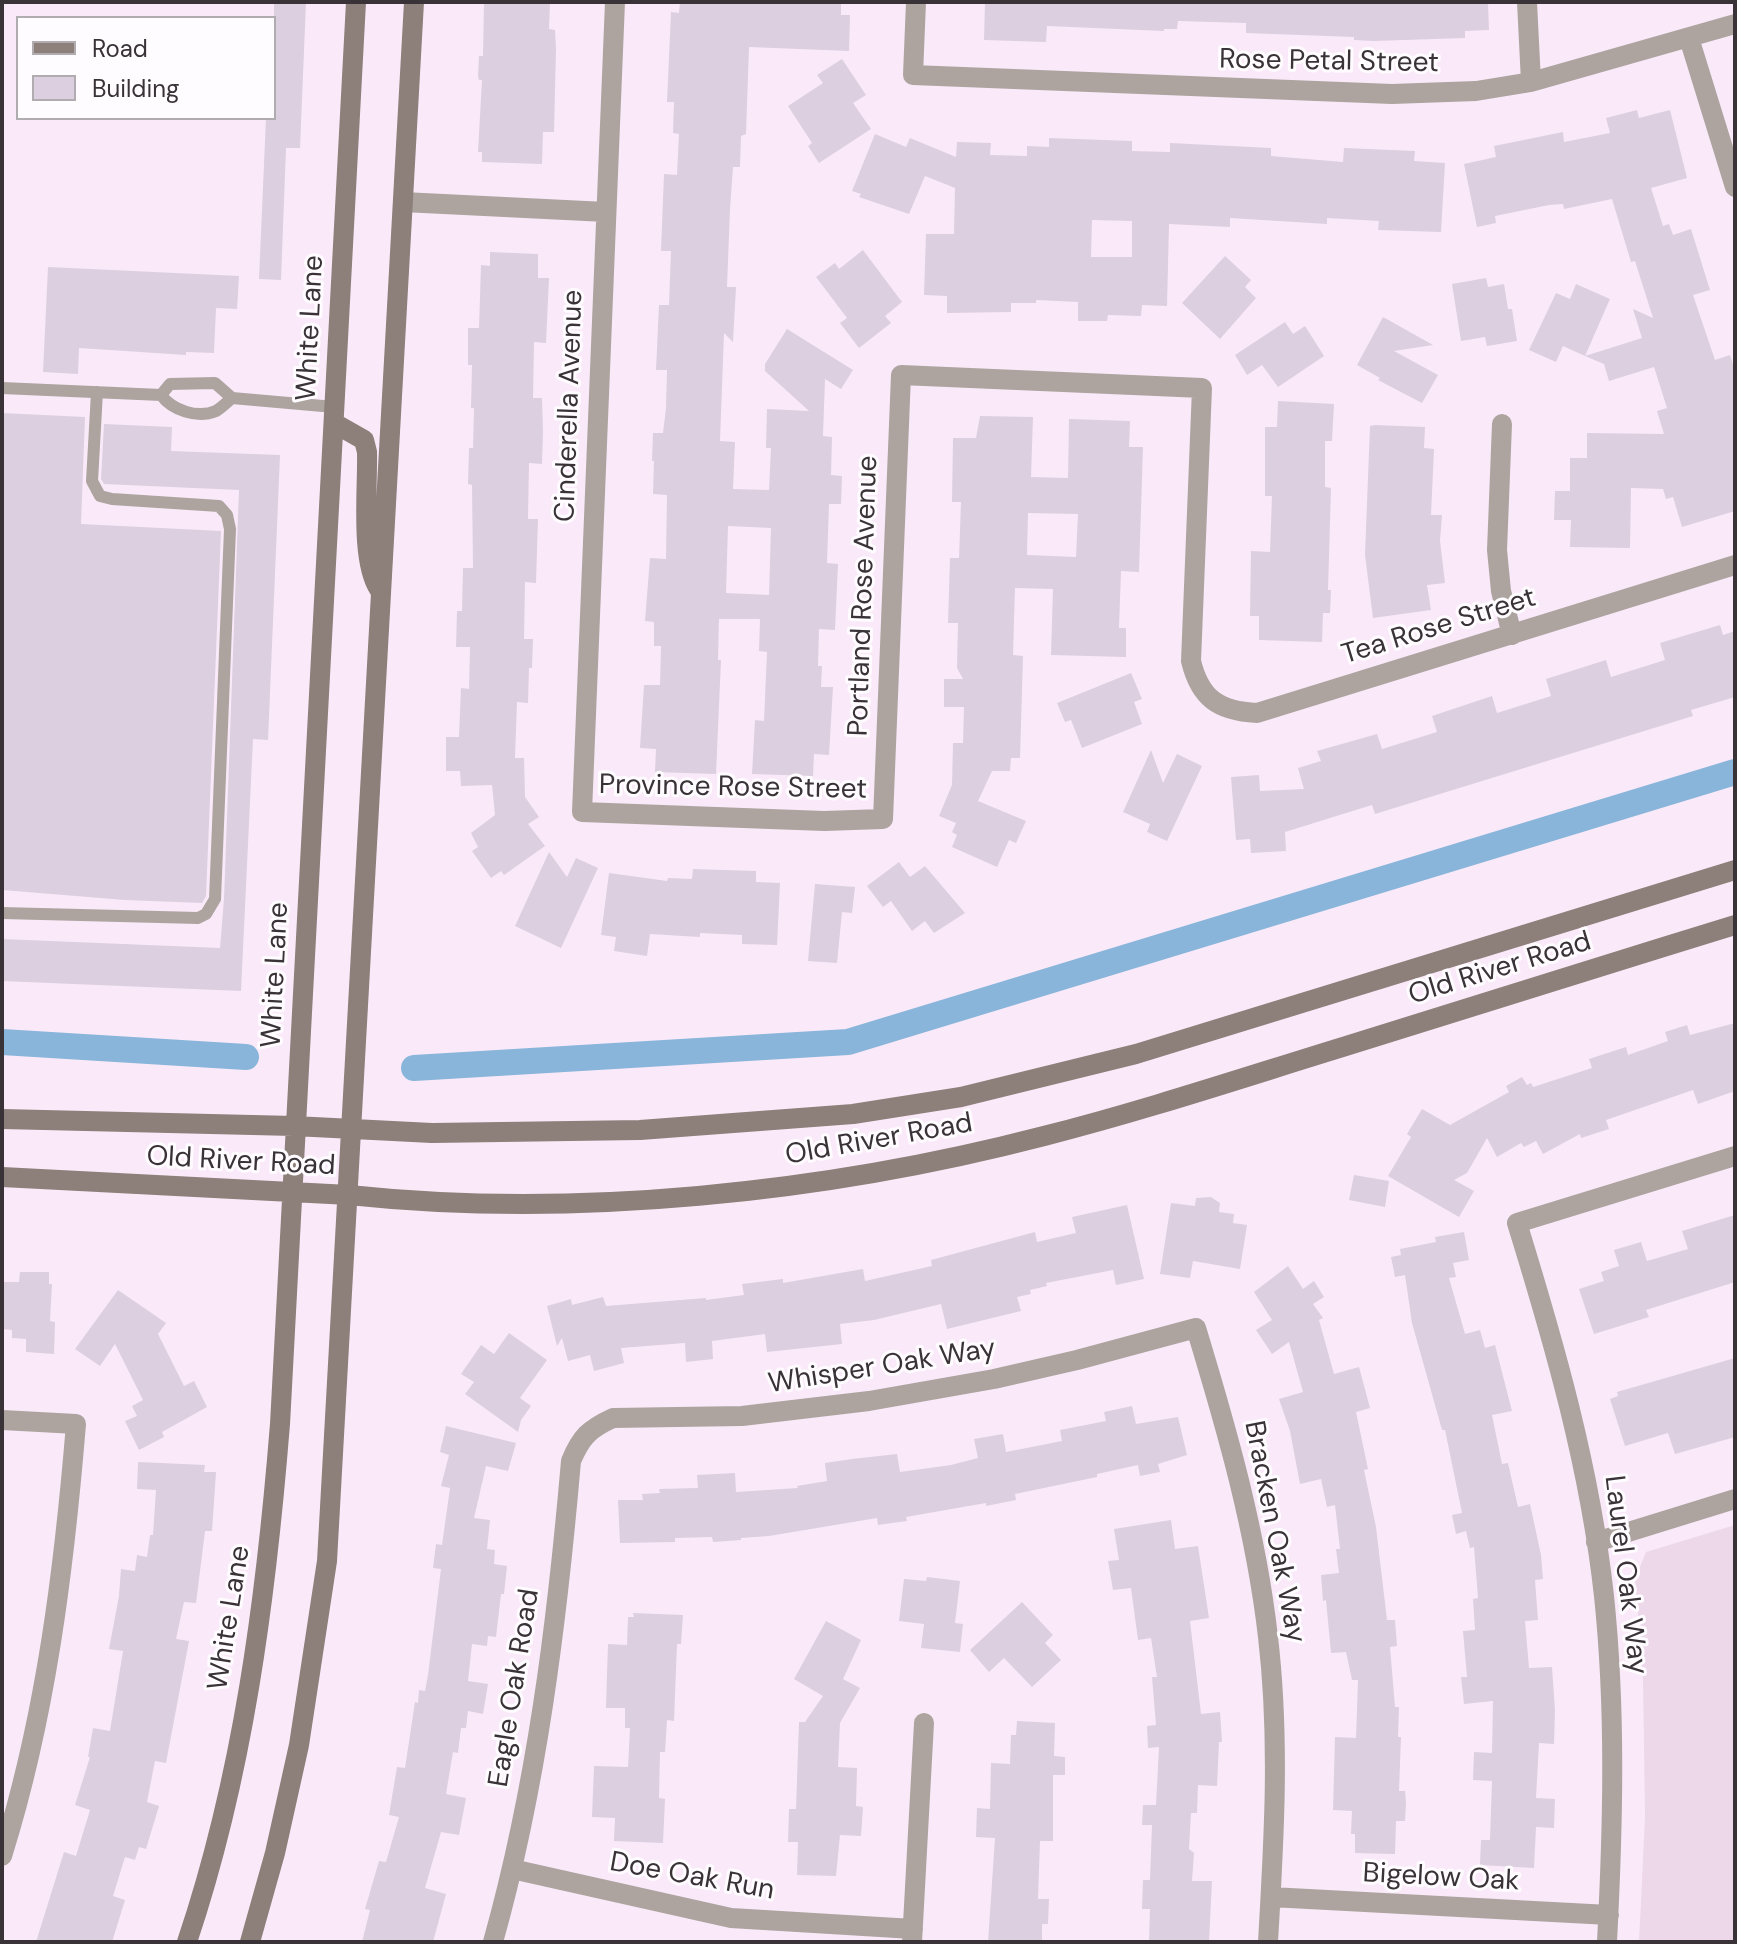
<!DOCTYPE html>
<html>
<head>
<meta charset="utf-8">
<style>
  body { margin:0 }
  #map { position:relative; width:1737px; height:1944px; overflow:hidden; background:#faeaf9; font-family:"DM Sans",sans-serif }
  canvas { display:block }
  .frame { position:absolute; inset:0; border:4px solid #393338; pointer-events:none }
  .legend { position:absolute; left:16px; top:16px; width:260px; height:104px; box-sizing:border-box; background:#fffcff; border:2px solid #b0acaf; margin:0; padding:10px 14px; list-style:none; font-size:24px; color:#393338 }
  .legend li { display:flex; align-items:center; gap:16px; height:40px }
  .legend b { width:40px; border:2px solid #b0acaf }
</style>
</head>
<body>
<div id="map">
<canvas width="1737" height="1944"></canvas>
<div class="frame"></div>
<ul class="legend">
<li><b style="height:10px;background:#8d7f7a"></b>Road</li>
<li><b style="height:22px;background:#dccfdf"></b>Building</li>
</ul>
</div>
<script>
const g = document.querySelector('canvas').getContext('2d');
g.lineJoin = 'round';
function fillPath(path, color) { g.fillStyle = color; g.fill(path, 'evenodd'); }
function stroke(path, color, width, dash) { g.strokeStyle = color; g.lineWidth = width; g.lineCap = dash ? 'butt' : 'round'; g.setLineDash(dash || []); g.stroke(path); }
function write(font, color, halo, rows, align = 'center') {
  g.font = font + ' "DM Sans",sans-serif'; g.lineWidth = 6; g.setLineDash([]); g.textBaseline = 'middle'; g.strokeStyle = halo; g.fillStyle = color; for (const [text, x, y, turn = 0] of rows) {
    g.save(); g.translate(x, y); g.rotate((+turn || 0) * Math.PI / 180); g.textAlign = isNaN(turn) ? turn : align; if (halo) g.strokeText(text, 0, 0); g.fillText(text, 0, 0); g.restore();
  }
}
fillPath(new Path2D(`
  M1735,1525v417h-96l6,-125 -2,-137 -8,-101 11,-27z`), '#ecd8e8');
stroke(new Path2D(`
  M2,1042l244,15
  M414,1068l434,-26 887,-270`), '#89b5da', 26);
fillPath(new Path2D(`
  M274,2h32l-6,146h-14l-5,132 -22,-1 7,-161h8z
  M484,2h66l-1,27 6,1 1,19 -2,83h-11l-1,32 -60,-2v-10h-4l4,-72h-3l-1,-4 1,-20h4z
  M680,2h161v13h9l-1,36 -100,-4 -3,87 -5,2 -1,31h-7l-3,42 -3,78h9l-3,55 -9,-9 -4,108 15,1 -2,47 36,1 2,-42h-5l1,-39 42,2 -44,-40v-7l22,-35 66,41 -12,19 -16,-10 -2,57 9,1 -1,38 11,1 -1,28h-12l-2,59 11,1 -3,66 -16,-1 -1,37h4l-1,21h12l-4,68 -15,-1 -1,22 -61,-2 3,-54 9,1 3,-69 -8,-1 1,-32h-41l-1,41h3l-5,114 -61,-2 1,-23 -16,-1 4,-63h16l1,-39h-7v-24l-9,-1 5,-63 16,1 1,-64 -14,-1 1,-33h-2l1,-28h10l3,-25 1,-38h-11l3,-65h10l2,-54h-10l3,-77 13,1 2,-41 -6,-1 1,-31h-7l4,-90 8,1zM728,526l43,2 -2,67 -43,-2z
  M985,2h503l1,28 -24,1v7l-91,3 -20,-1v-3l-108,-4v-10l-68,-2 -1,8h-13v2l-117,-5 -1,16 -62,-2z
  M842,59l24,36 -13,8 18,26 -52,34 -11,-17 4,-3 -24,-37 35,-23 -6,-8z
  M1637,110l2,8 31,-8 17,68 -36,10 12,38 6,-2 4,11 18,-6 19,61 -17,5 22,65 15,-5 5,15v141l-53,16 -9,-30 -7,2 -3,-10 -32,-1 -1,60 -60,-1 1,-27h-17l1,-29h15v-33h17v-25l77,1 -7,-23 10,-3 -13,-41 -45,14 -5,-17 -19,-8 57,-18 -9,-29 20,9 -18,-57 -4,1 -19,-63 -48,10 -1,-5 -14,1 -54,11 1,7 -19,4 -13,-63 32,-7 -2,-11 69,-14 1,10 46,-9 -4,-15z
  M875,134l31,13 4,-9 46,19 1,-15 34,1 -1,12 37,1v-10l22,1v-9l83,3v10l38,1v-9l101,5v8l72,6 1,-14 71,3 -1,10 31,2 -4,69 -63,-2 1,-9 -52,-3v6l-97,-6v9l-61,-3 -2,82 -25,-1 -1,11 -33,-1 -1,6h-29v-19l-42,-2v3h-25v9l-64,1v-17l-23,-1 2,-61h28l1,-46 -30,-12 -16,38 -50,-17 2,-3 -9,-3zM1092,220l40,1v36h-41z
  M863,250l39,52 -17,14 6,7 -32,25 -19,-25 7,-5 -31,-41 19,-14 4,6z
  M490,252l48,2v24h11l-3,65 -12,-1 -1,56h9l1,34 -1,32 -13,-1 -1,56h10l-2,64 -11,-1 -1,57h9l-1,29h-3l-1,35 -11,-1 -2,56h9l1,39 14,20 -11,7 17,22 -41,29 -3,-4 -10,7 -19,-27 6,-4 -7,-14 24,-18 -3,-30 -31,1 -1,-15h-14v-34h13l2,-49 8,1 1,-42h-14l1,-36h5l1,-43h10l-1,-83 -4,-1 1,-36h4l1,-40h-3l1,-43h-4v-37h11l2,-63 9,1z
  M1225,256l26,24 -6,7 11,11 -36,41 -38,-36z
  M48,267l191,9 -2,33 -21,-1 -2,45 -28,-1v3l-107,-7 -1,26 -35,-2z
  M1486,278l2,9 16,-3 4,25h4l5,32 -30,5 -2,-9 -24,4 -9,-57z
  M1576,284l34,15 -25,57 -22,-10 -7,16 -27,-12 27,-57 14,6z
  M1383,317l50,28 -39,6 44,24 -16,28 -44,-23 2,-2 -23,-13z
  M1285,322l8,12 12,-8 19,30 -46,31 -16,-22 -15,10 -12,-20z
  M1278,401l56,3 -2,37h-7v46l6,1 -3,102h3l-1,23h-7l-1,29 -63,-2v-24h-9l1,-65 19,1 2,-56h-7v-69h12z
  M2,413l83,4 -4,107 140,7 -15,365 -4,7 -77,-3 -123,-10z
  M980,416l53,1 -2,60 37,1 1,-59 61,2 -1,26h14l-4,125 -18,-1 -2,57h7v29l-75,-2 2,-66 -38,-1 -2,67 10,1 -3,102h-9l-1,13h-18l-14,30 48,20 -10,22 -7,-3 -12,27 -45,-20 5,-12 -5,-3 4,-9 -17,-7 13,-31 1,-42h10l1,-36h-20v-28h19l-6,-11 1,-45h-10l2,-65h9l2,-56h-9l1,-64h23zM1028,513l50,1 -2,43 -49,-2z
  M104,424l68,3 -1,24 109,4 -12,285 -15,-1 -12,252 -239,-10v-42l218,9 4,-49 15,-409 -135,-6 -3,-5z
  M1375,425l50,2 -1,21 10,1 -3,66h11l-2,26 5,42 -18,2 4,25 -58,8 -8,-63 5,-129z
  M1720,625l3,10 12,-4v66l-44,13 2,6 -318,98 -3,-9 -87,27 1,19 -35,2 -1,-14 -14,1 -5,-63 28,-2 1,16 44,-2 -6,-21 23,-7 -4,-10 60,-17 5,15 55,-17 -5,-16 60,-20 5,17 54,-17 -5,-17 60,-19 5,17 54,-17 -5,-17z
  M1131,673l11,26 -8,3 8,22 -60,24 -11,-28 -6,2 -8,-19z
  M1151,750l12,33 14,-29 25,12 -35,75 -20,-9 3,-8 -27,-12z
  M549,852l18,25 9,-19 22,10 -37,80 -46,-22z
  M899,862l11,15 15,-11 40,47 -31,20 -9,-12 -13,10 -21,-30 -8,6 -16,-21z
  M693,869l63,2v11l24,1 -3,62 -35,-1v-9l-42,-2v4l-50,-3 -3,22 -33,-5 2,-14 -15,-2 8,-62 58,8 1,-3 24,1z
  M815,884l40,3 -3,26 -10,-1 -5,51 -29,-2z
  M1735,1023v68l-37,13 -5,-14 -87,30 3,9 -28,9 -1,-4 -37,20 -7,-13 -12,6 -3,-4 -24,14 -10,-19 -20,35 -13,7 20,11 -15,26 -71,-41 23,-39 -4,-3 15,-25 28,16 59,-33 -3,-6 16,-9 5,8 4,-2 2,4 59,-19 -3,-9 37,-12 2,8 40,-14 -3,-9 22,-7 3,10z
  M1354,1175l35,6 -4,26 -36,-7z
  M1211,1197l9,6 -1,9 15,2 -1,9 14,2 -7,44 -47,-8 -3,17 -30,-4 11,-71 24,3 1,-8z
  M1127,1205l17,74 -28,6 -3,-15 -67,13 1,3 -17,4 1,4 -14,3 4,14 -74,18 -6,-25 -67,16 -34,4 2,20 -75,8 -2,-18 -53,7 1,18 -27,3 -1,-19 -64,5 3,15 -30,8 -4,-16 -22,6 -6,-23 -5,8 -10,-40 24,-7 1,6 31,-8 3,9 100,-8v2l38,-5 -2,-11 41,-5v4l80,-14 2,12 67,-15 -1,-6 104,-28 2,10 39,-9 -4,-16z
  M1735,1215v67l-89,28 3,7 -55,17 -15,-45 25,-8 -3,-9 18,-6 -5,-16 27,-8 6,19 41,-12 -6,-18z
  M1464,1232l5,28 -16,3 3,14 -7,1 16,56 15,-4 5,18 10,-3 17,66 -20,4 10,49 6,-1 10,44 12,-3 11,51 2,24 -8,1 3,40 -13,1 4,47 23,-1 3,43 -1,34 -15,-1 -3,55 19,1 -1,29 -18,-1 -2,41 -54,-3 1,-25h9l2,-59 -19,-1 1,-28 18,1 1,-52 -29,3 -3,-27h6l-4,-46 12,-1 -2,-31 5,-1 -4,-51 -4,1 -4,-17 -10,3 -4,-19 10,-2 -17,-83h-3l-30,-107 -7,-48 -10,2 -4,-20 10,-2 -1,-6 36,-7 -1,-5z
  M1288,1266l15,23 11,-8 10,16 -11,7 10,14 -4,2 15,54 25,-7 11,41 -14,4 12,57 -4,1 12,57 11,93h8l2,26 -7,1 5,60h4l-1,30h3l-2,54h6l1,12 -1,18h-9l-1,33 -40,-1v-19h-4l1,-23 -19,-1 2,-73 21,1 2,-58h-6l-6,-28 -15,1 -5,-53 -3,1 -2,-26 18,-2 -3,-24h4l-5,-44 -8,2 -6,-28 -21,5 -10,-53 -11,-32 24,-7 -14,-50 -17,12 -16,-24 16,-10 -18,-28z
  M20,1272h29v12h3l-2,37 5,1 -1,32 -28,-2v-13l-14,-1v-8l-10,-1v-47h17z
  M118,1290l48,33 -8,11 26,52 10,-5 13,26 -45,25 2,5 -25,13 -14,-29 12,-5 -5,-10 11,-6 -28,-56 -15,22 -25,-17z
  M509,1333l38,27 -27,38 11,8 -10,14 -3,12 -53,-38 9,-12 -13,-8 20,-29 13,9z
  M1735,1358v79l-60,17 -7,-21 -43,13 -15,-47 8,-3 -1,-4z
  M1132,1406l4,18 42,-7 9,38 -29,9 2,8 -20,4 -2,-11 -41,9v3l-82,17 1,6 -30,6v-3l-80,14 1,4 -29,4 -1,-7 -108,18 -28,2v2l-28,2 -1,-5 -37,1v4l-55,1 -2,-43h25l-1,-6 18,-1 -1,-4 39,-1 -1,-13 38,-2 1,19 62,-4 -1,-2 30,-5 -2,-18 27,-4 45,-5 3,18 51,-7 27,-7 -4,-19 29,-5 3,18 56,-11 -2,-11 46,-9 -2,-9z
  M446,1426l70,17 -8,28 -22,-5 -12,52 16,2 -3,29 8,1 -1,14 13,2 -3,28h-3l-5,43 -8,-1 -1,10 -15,-2 -4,37 20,3 -5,30 -15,-3 -2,17h-5l-3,25 -5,-1 -7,42 20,4 -7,37 -18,-3 -16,56 21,6 -13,48h-71l8,-32 -5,-1 14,-48 7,1 13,-45 -10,-2 8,-48 8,1 10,-66 3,1 1,-13 6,1 3,-16 13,-106 -8,-1 3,-24 6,1 8,-57 -9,-2 8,-31 -9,-3z
  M138,1462l67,3 -1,7h12l-4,59h-7l-9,72 -12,-1 -8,37 13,2 -23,122 -11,-2 -8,41 12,4 -13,43 -7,-2 -4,13 -10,-3 -12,39 12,4 -13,42h-76l28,-90 12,4 14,-46 -15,-5 15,-48h-2l5,-29 17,3 13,-80 -14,-2 10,-53 2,-27 14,2 2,-16 10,2 3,-22h3l3,-45 -19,-1z
  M1171,1520l4,29 23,-3 11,72 -19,3 11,93 19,-2 2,30h-3l-2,44 -19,-1 -1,28h-6l-2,36 5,4 -2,28h20l-3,61h-60l1,-33h-8l1,-29h7l2,-55h-10l1,-20h13l3,-58 -11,1 -1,-22 9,-1 -4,-48h5l-6,-39 -13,2 -7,-52 -18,2 -5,-29 11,-1 -5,-31z
  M927,1577l33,4 -5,42 8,1 -3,28 -39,-4 3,-24 -25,-3 5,-42 22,2z
  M1022,1602l31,33 -8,8 16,17 -29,27 -28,-29 -15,14 -19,-22z
  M633,1613l50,2 -2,29h-4l-3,77 -7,-1 -2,32h-5l-1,46 6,1 -2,44 -49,-2 1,-23 -23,-1 2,-51 34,1 2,-39h-5v-20h-19l1,-34 1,-30 19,1 1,-28h6z
  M826,1621l35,19 -18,39 17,9 -20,35 -2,44 19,1 -1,38 7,1 -2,29 -21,-1 -4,41 -39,-1 1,-33h-10l1,-33h7l3,-87h6l18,-26 -29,-17z
  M1017,1721l38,2 -1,33 11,1v18h-12v66h-13l-2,58h11l-1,25h-6v18h-54l7,-104 -19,-1 1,-29 13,1 1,-46 19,1 1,-29h5z`), '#dccfdf');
stroke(new Path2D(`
  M2,388l159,7
  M232,398l-17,-15 -45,1 -9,11c11,15 36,24 55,16 5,-3 11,-9 16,-13l102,9
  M2,913l196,5 8,-4 9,-15 15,-370 -3,-14 -8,-9 -107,-7 -12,-3 -8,-15 5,-89`), '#ada4a0', 12);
stroke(new Path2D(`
  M615,2l-33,810 242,9 59,-2 18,-444 301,13 -11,273c9,37 27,50 66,52l478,-148
  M916,2l-3,73 479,19 84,-3 55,-9 204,-58
  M1527,2l4,80
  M1689,38l46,149
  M403,202l203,10
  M1502,424l-5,126 4,41 11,44
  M2,1420l74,4c-12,146 -30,292 -74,432
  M1596,1542l139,-43
  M512,1869l219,49 182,11
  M1271,1897l338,18
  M493,1942c44,-157 64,-319 78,-481 10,-24 18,-32 42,-43l129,-2 127,-15 125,-22 83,-19 119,-32c31,102 60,203 72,309 12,102 6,203 0,305
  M912,1942l12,-219
  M1607,1942c6,-116 9,-231 -3,-346 -14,-128 -49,-250 -87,-373l218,-67`), '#ada4a0', 20);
stroke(new Path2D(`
  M334,423l30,17 3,12c1,36 -7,108 12,137
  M2,1119l292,7 138,7 208,-3 213,-16 108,-17 175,-43 599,-184
  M2,1177l347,18c225,24 476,-2 695,-59 102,-26 201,-59 302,-90 129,-40 259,-81 389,-121
  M187,1942c56,-166 79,-343 93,-518l76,-1422
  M250,1942l25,-89 24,-108 28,-184 87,-1559`), '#8d7f7a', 20);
write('28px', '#393338', '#fffcff', [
  ["Rose Petal Street",1329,62,1],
  ["White Lane",311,328,-87],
  ["Cinderella Avenue",570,406,-88],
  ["Portland Rose Avenue",864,596,-88],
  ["Tea Rose Street",1439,627,-17],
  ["Province Rose Street",733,788,1],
  ["Old River Road",1500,969,-17],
  ["White Lane",276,975,-87],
  ["Old River Road",879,1140,-10],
  ["Old River Road",241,1162,3],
  ["Whisper Oak Way",882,1367,-9],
  ["Bracken Oak Way",1274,1532,79],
  ["Laurel Oak Way",1625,1575,83],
  ["White Lane",230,1618,-81],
  ["Eagle Oak Road",515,1688,-81],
  ["Doe Oak Run",692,1877,10],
  ["Bigelow Oak",1441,1878,3]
]);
</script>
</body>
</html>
